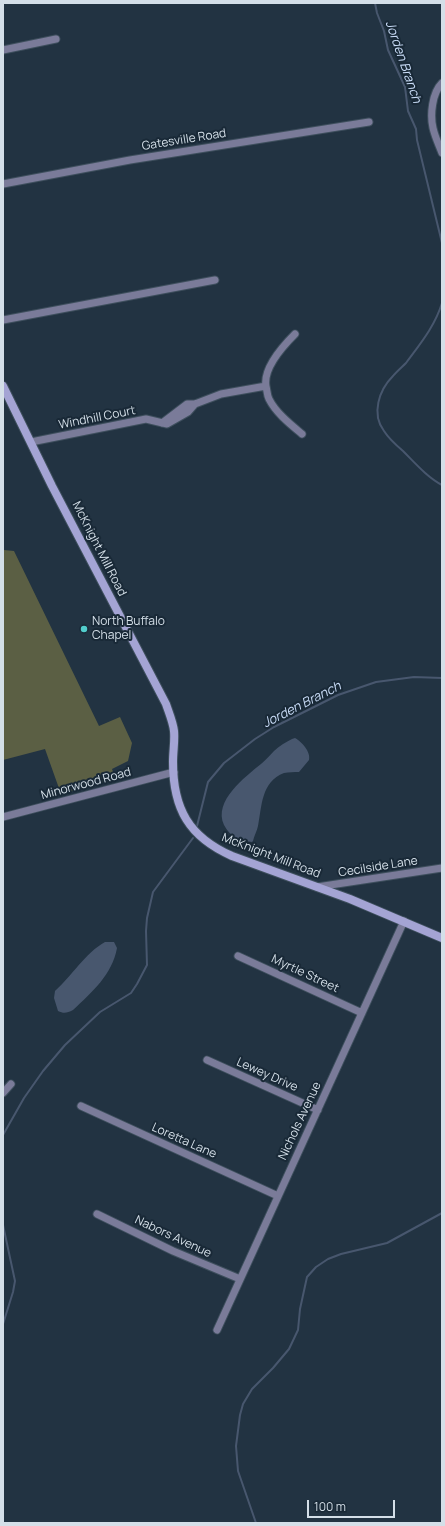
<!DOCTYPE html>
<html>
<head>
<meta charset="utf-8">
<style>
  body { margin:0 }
  #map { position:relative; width:445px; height:1526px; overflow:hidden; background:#223342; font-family:Manrope,sans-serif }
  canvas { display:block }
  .frame { position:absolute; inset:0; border:4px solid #d4dfe8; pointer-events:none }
  .scale { position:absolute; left:307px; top:1500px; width:88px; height:18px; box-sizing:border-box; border:2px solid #d4dfe8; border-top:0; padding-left:5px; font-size:12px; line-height:14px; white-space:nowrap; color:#d4dfe8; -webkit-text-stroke:3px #192937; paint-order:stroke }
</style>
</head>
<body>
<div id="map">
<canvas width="445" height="1526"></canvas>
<div class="frame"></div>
<div class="scale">100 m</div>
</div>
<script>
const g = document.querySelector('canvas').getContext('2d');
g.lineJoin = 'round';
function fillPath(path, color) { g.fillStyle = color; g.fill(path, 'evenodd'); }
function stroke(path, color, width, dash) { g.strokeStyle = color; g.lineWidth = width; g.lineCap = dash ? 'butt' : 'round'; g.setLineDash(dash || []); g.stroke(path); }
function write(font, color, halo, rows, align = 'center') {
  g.font = font + ' Manrope,sans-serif'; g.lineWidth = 4; g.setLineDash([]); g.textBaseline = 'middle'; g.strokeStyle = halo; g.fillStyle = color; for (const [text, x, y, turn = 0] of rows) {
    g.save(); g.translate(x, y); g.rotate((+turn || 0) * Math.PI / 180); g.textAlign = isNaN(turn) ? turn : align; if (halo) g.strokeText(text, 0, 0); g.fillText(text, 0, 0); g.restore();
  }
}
fillPath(new Path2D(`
  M3,547l1,3 10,1 85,175 21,-9 12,26 -4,18 -16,8 4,11 -55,14 -16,-45 -42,11z`), '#5b5f44');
fillPath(new Path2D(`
  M295,738c7,4 16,14 14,22l-10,12c-5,0 -10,0 -15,1 -23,9 -22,33 -26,53 -1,5 -4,10 -5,15l-1,1c-12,-2 -22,-5 -28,-17 -11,-24 21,-48 37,-61 5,-4 9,-9 13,-13 5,-5 12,-9 18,-12z
  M105,942h9l3,6c-5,27 -25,44 -44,62 -6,3 -9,4 -15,1l-4,-13 1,-7c17,-15 30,-38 50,-49z`), '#48576e');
stroke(new Path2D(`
  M375,3l2,10 7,18 4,19 17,37 3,24 8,18 1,11 25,103
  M442,303c-7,23 -22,41 -36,60 -4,4 -9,8 -13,13 -14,14 -22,38 -9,55 5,8 12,14 19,20 12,12 24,26 39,34
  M197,826l11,-44 16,-19 31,-24 19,-12 64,-32 38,-13 38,-5 28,1
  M3,1135l21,-37 19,-27 22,-26 35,-33 31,-19 6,-9 10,-19 -1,-34 1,-13 6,-26 40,-54
  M3,1225l12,56 -2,11 -10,32
  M256,1523l-18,-52 -2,-25 4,-31 3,-11 9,-15 21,-21 16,-19 9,-19 2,-21 7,-32 9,-10 12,-8 13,-5 46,-11 55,-30`), '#48576e', 2);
const street = new Path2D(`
  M3,50l53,-11
  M442,83c-10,10 -12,32 -9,45 2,9 6,17 9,25
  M3,184l127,-24 239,-38
  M3,320l212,-40
  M266,386c1,4 1,9 3,13 7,14 21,25 33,35
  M162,423l25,-19h8l26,-10 45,-8c-3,-18 17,-40 29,-52
  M31,442l115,-23 21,5 21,-12 7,-8
  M3,817l171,-45
  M317,887l125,-19
  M238,956l124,57
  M207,1060l111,50
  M3,1093l8,-9
  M81,1106l197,90
  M97,1214l76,37 67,28
  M217,1330l187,-409`);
const secondary = new Path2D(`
  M3,386l49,100 114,218c3,9 7,18 8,27 1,10 -1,20 -1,31 0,47 16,75 59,94l118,43 92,39`);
stroke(street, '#3e4f5d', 9);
stroke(secondary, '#3e4f5d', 10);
stroke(street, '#7a7b99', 7);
stroke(secondary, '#a4a4d4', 8);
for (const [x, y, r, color] of [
  [84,629,4,"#52cdcc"]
]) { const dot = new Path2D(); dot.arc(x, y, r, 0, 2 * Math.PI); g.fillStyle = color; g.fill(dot); stroke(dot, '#192937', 1.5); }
write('12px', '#d4dfe8', '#192937', [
  ["Gatesville Road",184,140,-9],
  ["Windhill Court",97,418,-11],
  ["McKnight Mill Road",99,549,63],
  ["Minorwood Road",86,784,-15],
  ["McKnight Mill Road",271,856,21],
  ["Cecilside Lane",378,867,-9],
  ["Myrtle Street",305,974,25],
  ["Lewey Drive",267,1075,24],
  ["Nichols Avenue",300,1121,-65],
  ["Loretta Lane",184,1141,24],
  ["Nabors Avenue",173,1237,25]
]);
write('12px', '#d4dfe8', '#192937', [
  ["North Buffalo",92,622],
  ["Chapel",92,636]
], 'left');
write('italic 13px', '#c9dcf7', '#192937', [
  ["Jorden Branch",403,62,71],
  ["Jorden Branch",302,705,-27]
]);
</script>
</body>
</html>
